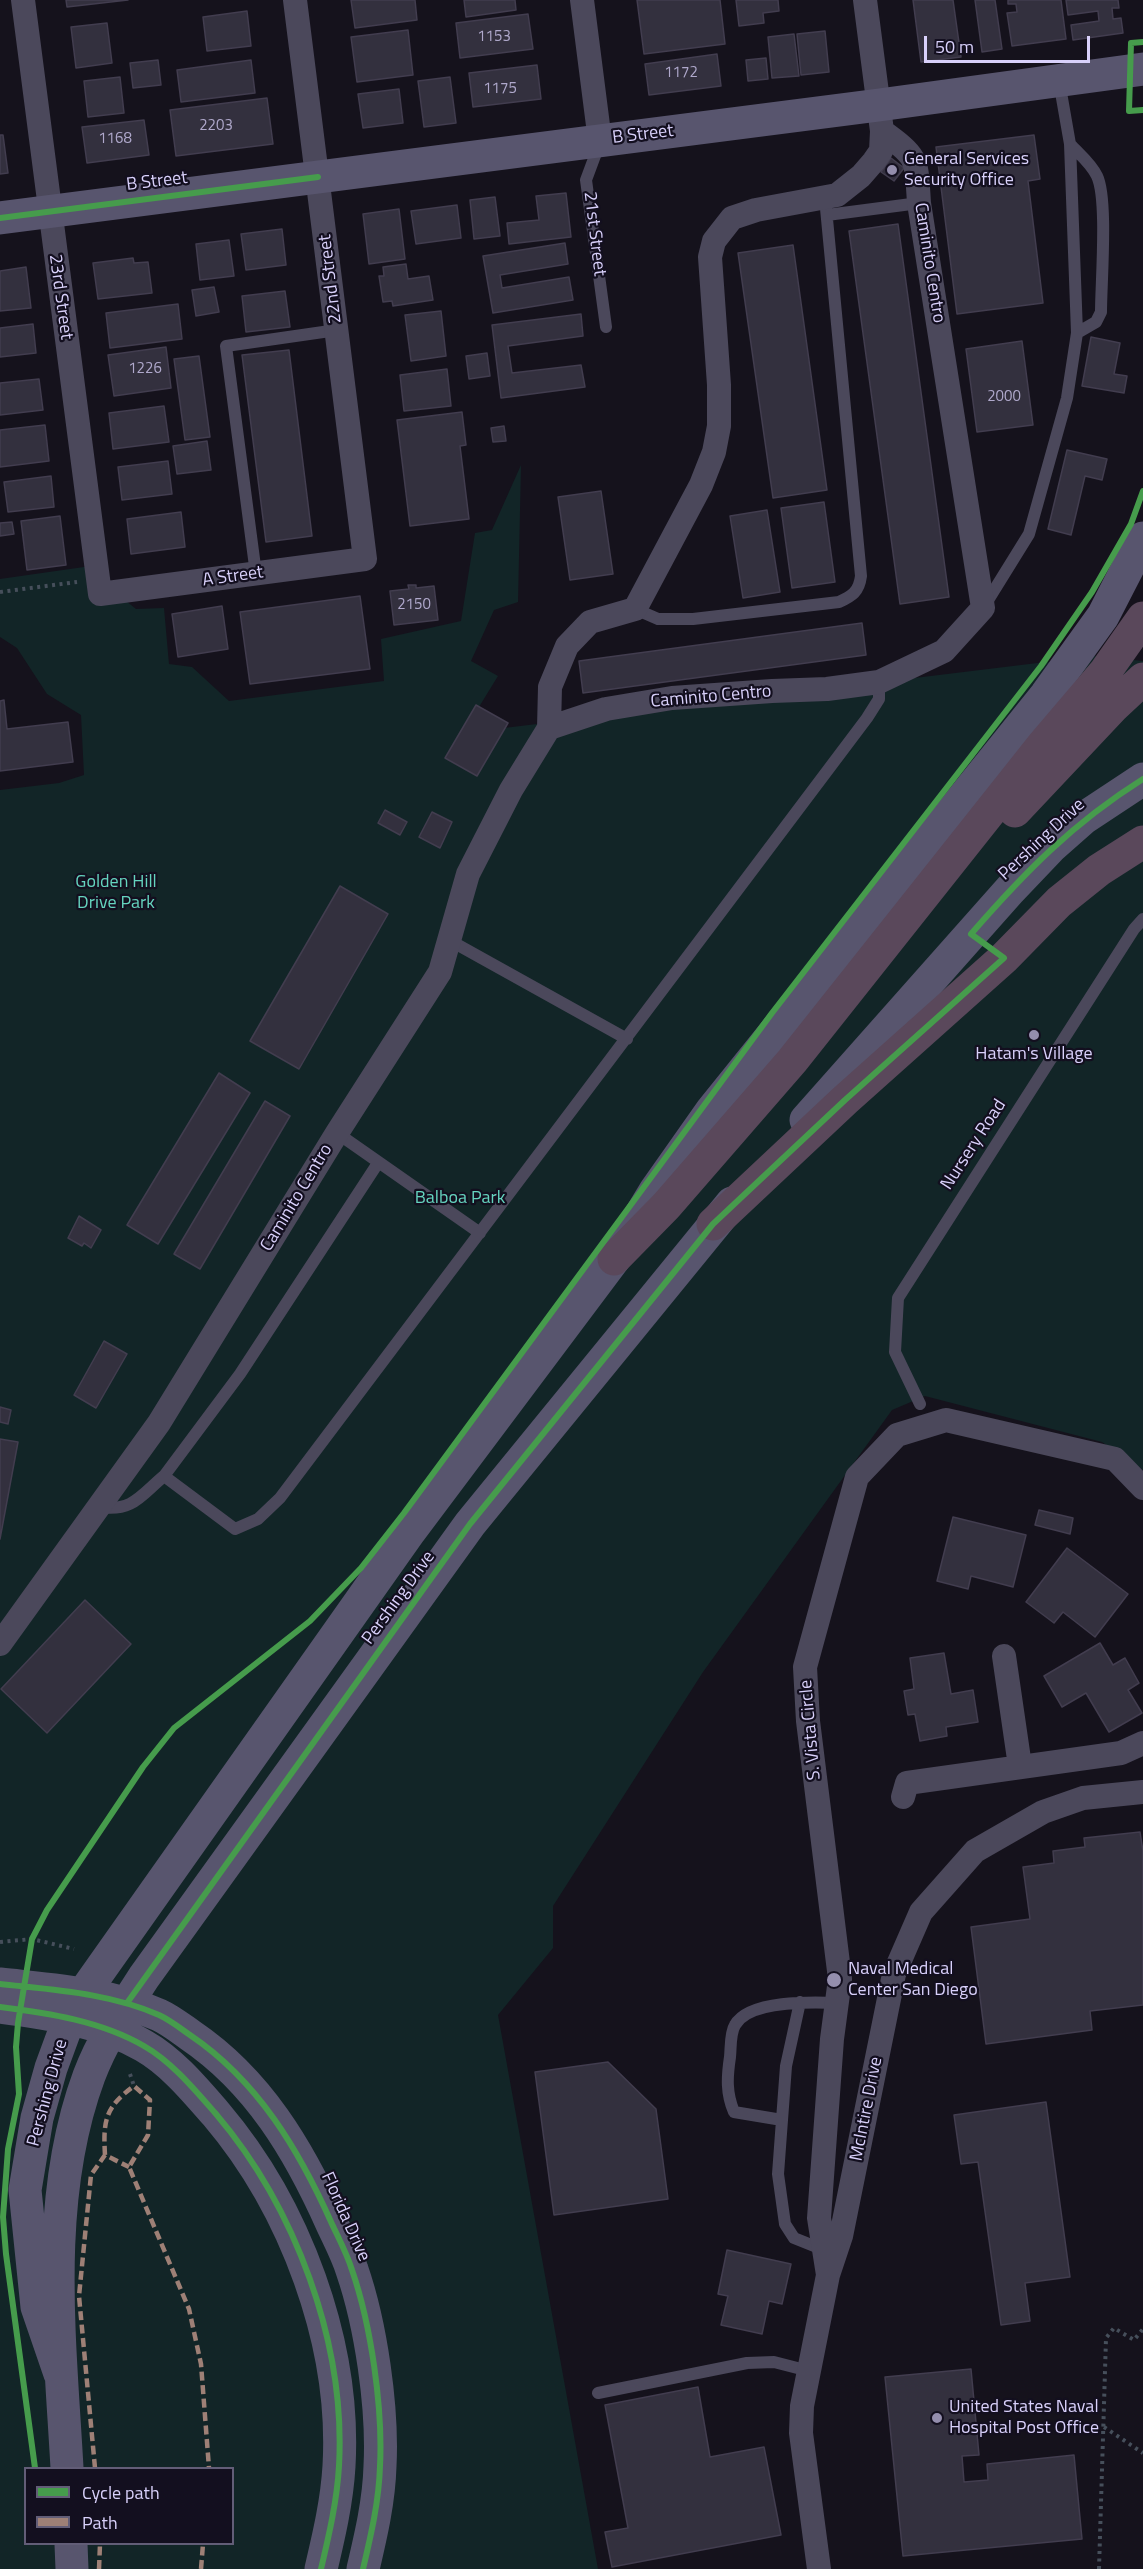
<!DOCTYPE html>
<html>
<head>
<meta charset="utf-8">
<style>
  body { margin:0 }
  #map { position:relative; width:1143px; height:2569px; overflow:hidden; background:#15121c; font-family:"Titillium Web",sans-serif }
  canvas { display:block }
  .legend { position:absolute; left:24px; top:2467px; width:210px; height:78px; box-sizing:border-box; background:#130f1f; border:2px solid #625d77; margin:0; padding:8px 10px; list-style:none; font-size:18px; color:#d9d1fb }
  .legend li { display:flex; align-items:center; gap:12px; height:30px }
  .legend b { width:30px; border:2px solid #625d77 }
  .scale { position:absolute; left:924px; top:36px; width:166px; height:27px; box-sizing:border-box; border:3px solid #d9d1fb; border-top:0; padding-left:8px; font-size:18px; line-height:21px; white-space:nowrap; color:#d9d1fb; -webkit-text-stroke:4px #130f1f; paint-order:stroke }
</style>
</head>
<body>
<div id="map">
<canvas width="1143" height="2569"></canvas>
<ul class="legend">
<li><b style="height:8px;background:#469c4c"></b>Cycle path</li>
<li><b style="height:8px;background:#9e8076"></b>Path</li>
</ul>
<div class="scale">50 m</div>
</div>
<script>
const g = document.querySelector('canvas').getContext('2d');
g.lineJoin = 'round';
function fillPath(path, color) { g.fillStyle = color; g.fill(path, 'evenodd'); }
function stroke(path, color, width, dash) { g.strokeStyle = color; g.lineWidth = width; g.lineCap = dash ? 'butt' : 'round'; g.setLineDash(dash || []); g.stroke(path); }
function write(font, color, halo, rows, align = 'center') {
  g.font = font + ' "Titillium Web",sans-serif'; g.lineWidth = 4.5; g.setLineDash([]); g.textBaseline = 'middle'; g.strokeStyle = halo; g.fillStyle = color; for (const [text, x, y, turn = 0] of rows) {
    g.save(); g.translate(x, y); g.rotate((+turn || 0) * Math.PI / 180); g.textAlign = isNaN(turn) ? turn : align; if (halo) g.strokeText(text, 0, 0); g.fillText(text, 0, 0); g.restore();
  }
}
fillPath(new Path2D(`
  M521,465l-3,137 -24,8 -23,51 27,15 -35,57 632,-77 48,5v809l-41,-28 -177,-46 -33,14 -189,262 -150,234v42l-55,67 100,554h-598v-1779l59,-7 25,-8 -3,-60 -34,-21 -30,-46 -17,-11v-58l91,-13 14,18 31,25 28,-1 5,56 23,3 37,34 155,-20 -3,-42 80,-18 14,-88 17,-3zM26,2468h206v76h-206z`), '#122527');
const building = new Path2D(`
  M66,0h62l-61,7z
  M351,0h64l2,20 -62,8z
  M464,0h51l1,10 -50,7z
  M637,0h83l5,44 -81,10z
  M736,0h42l1,11 -16,2 1,10 -25,3z
  M913,0h40l8,57 -40,5z
  M975,0h20l7,49 -20,3z
  M1008,0h53l5,39 -54,7 -5,-33 10,-1 -1,-8h-8z
  M1066,0h52l1,8h-7l1,11 8,-1 2,15 -50,7 -2,-15 28,-4 -1,-10 -30,4z
  M247,11l4,35 -44,5 -4,-34z
  M528,14l5,35 -73,9 -4,-35z
  M107,23l5,40 -36,5 -5,-41z
  M408,30l5,45 -56,7 -6,-45z
  M825,31l4,41 -28,3 -4,-41z
  M794,34l5,42 -27,2 -4,-41z
  M717,54l4,32 -72,9 -4,-31z
  M766,58l2,21 -20,2 -2,-21z
  M158,60l3,25 -28,3 -3,-25z
  M251,60l4,33 -74,9 -4,-32z
  M537,65l4,34 -68,8 -4,-34z
  M120,77l4,36 -36,4 -4,-36z
  M450,77l6,46 -32,4 -6,-46z
  M399,89l4,34 -40,5 -5,-34z
  M267,98l6,46 -97,12 -6,-46z
  M144,120l5,35 -62,8 -5,-36z
  M0,135h3l5,38 -8,1z
  M1034,135l6,44 -12,2 15,122 -86,11 -21,-167z
  M891,158l13,10 -10,13 -13,-9z
  M566,193l5,44 -62,7 -2,-21 32,-3 -3,-24z
  M495,197l5,39 -26,3 -4,-39z
  M457,205l4,33 -45,6 -5,-33z
  M399,209l6,50 -36,5 -6,-50z
  M898,224l51,373 -49,7 -51,-373z
  M282,229l4,36 -40,5 -5,-36z
  M229,240l5,36 -34,4 -4,-36z
  M565,243l3,21 -68,11 2,13 67,-11 4,23 -80,13 -10,-57z
  M793,245l34,245 -54,8 -35,-245z
  M133,258l1,5 14,-1 4,31 -54,6 -5,-36z
  M406,264l2,15 21,-3 4,24 -40,6 -1,-5 -9,1 -4,-26h5l-1,-9z
  M26,267l5,41 -31,3v-40z
  M214,287l5,25 -23,4 -4,-26z
  M285,291l5,36 -44,5 -4,-36z
  M178,304l4,35 -72,9 -4,-35z
  M441,311l5,45 -35,5 -6,-46z
  M581,314l2,22 -75,10 4,27 69,-8 4,22 -84,11 -9,-73z
  M33,324l3,29 -36,4v-29z
  M1091,337l29,6 -6,31 13,2 -3,17 -42,-7z
  M1022,341l11,84 -56,7 -11,-83z
  M166,347l5,41 -57,8 -6,-41z
  M289,350l23,186 -46,6 -24,-187z
  M487,353l3,23 -21,3 -3,-23z
  M199,356l11,81 -25,3 -11,-81z
  M447,369l4,37 -47,5 -4,-36z
  M39,379l4,31 -43,5v-32z
  M164,406l5,36 -56,7 -4,-36z
  M462,412l4,33 -6,1 9,73 -59,7 -13,-106z
  M45,425l4,36 -49,6v-37z
  M504,426l2,15 -13,1 -2,-14z
  M207,441l4,29 -34,4 -4,-28z
  M1067,450l40,9 -5,21 -17,-4 -14,59 -23,-6z
  M168,461l4,33 -50,6 -4,-33z
  M51,476l3,31 -46,5 -4,-30z
  M601,491l12,83 -43,6 -12,-83z
  M824,502l11,80 -43,6 -11,-80z
  M767,510l13,82 -37,6 -13,-82z
  M181,512l4,35 -54,7 -4,-35z
  M60,516l6,49 -39,5 -6,-49z
  M12,522l2,12 -14,2v-13z
  M408,585h8v3l18,-2 4,34 -44,5 -4,-34 19,-2z
  M360,596l10,73 -120,15 -10,-72z
  M222,606l6,43 -50,8 -6,-43z
  M862,623l4,32 -283,38 -4,-32z
  M4,700l3,29 61,-7 5,40 -73,9v-70z
  M476,705l32,18 -31,53 -32,-18z
  M385,810l22,12 -7,13 -22,-12z
  M432,812l20,10 -12,26 -21,-11z
  M340,886l48,28 -89,155 -49,-28z
  M219,1073l31,20 -92,151 -31,-19z
  M265,1101l25,15 -90,153 -26,-15z
  M79,1216l22,14 -10,18 -7,-5 -2,3 -14,-8z
  M104,1341l23,13 -31,54 -22,-13z
  M0,1407l11,3 -3,14 -8,-2z
  M0,1439l18,3 -18,97z
  M1039,1510l34,8 -3,16 -35,-9z
  M953,1517l73,18 -13,52 -42,-11 -3,13 -31,-8z
  M1067,1548l61,46 -33,43 -32,-25 -9,11 -28,-21z
  M85,1600l46,44 -84,89 -46,-44z
  M1100,1643l13,22 12,-7 14,25 -11,7 14,23 -33,19 -23,-39 -24,14 -18,-31z
  M944,1653l7,41 22,-4 5,32 -32,5 1,9 -27,5 -5,-27 -7,1 -4,-24 10,-2 -4,-31z
  M1140,1832l3,19v154l-53,6 2,19 -106,14 -15,-117 59,-8 -7,-52 31,-4 -1,-12 32,-4 -1,-9z
  M608,2062l48,47 12,90 -114,16 -19,-143z
  M1046,2102l24,175 -45,6 5,38 -29,4 -23,-163 -17,2 -7,-49z
  M727,2250l64,14 -9,40 -13,-3 -7,33 -41,-9 7,-29 -10,-2z
  M971,2369l8,86 -17,1 2,26 24,-2 -1,-16 87,-9 8,84 -179,17 -18,-179z
  M698,2387l12,70 54,-10 17,88 -169,32 -7,-35 23,-4 -23,-123z`);
fillPath(building, '#33303e');
stroke(building, '#423d4f', 1.5);
stroke(new Path2D(`
  M0,592l77,-10
  M0,1942l32,-3 42,10
  M130,2074l4,12
  M1104,2427l39,26
  M1099,2569l7,-231 8,-10 20,12 9,-11`), '#464f5b', 4, [3, 4.5]);
stroke(new Path2D(`
  M1070,144c9,10 21,19 27,32 11,23 4,106 4,136l-5,10 -19,11
  M599,145l-13,35 20,147
  M827,215l92,-12
  M256,574l-30,-228 111,-16
  M985,605l44,-71 38,-136 10,-65 -7,-189 -11,-63
  M635,609l23,10h35l146,-17c13,-6 20,-10 22,-26l-36,-378
  M449,940l178,99
  M337,1133l143,100
  M920,1404l-25,-52 3,-54 236,-369 9,-10
  M164,1476l76,-102 138,-211
  M100,1507c33,5 41,-12 64,-31l71,53 23,-10 22,-21 587,-780 12,-19v-17
  M800,2002l-14,64 -8,108 7,50 9,14 30,12
  M782,2120l-48,-8c-8,-19 -7,-35 -4,-55 1,-10 0,-24 5,-32 14,-25 77,-23 102,-22
  M598,2393l149,-30 27,-1 35,9`), '#4b485b', 12);
stroke(new Path2D(`
  M23,0l77,594 265,-35 -70,-559
  M582,0l18,141
  M549,728l57,-19 66,-11 100,-7 55,-2 52,-7 65,-31 39,-43 -64,-405c-3,-45 0,-45 -37,-72
  M0,1644l159,-221 178,-290 103,-161 28,-98 43,-84 38,-62 1,-41 17,-41 23,-24 45,-13 66,-124 13,-33 5,-26v-41l-9,-128 4,-16 18,-23 24,-8 81,-15 24,-19 13,-15 7,-10 1,-20 -17,-131
  M1004,1656l16,110
  M903,1797l4,-14 214,-30 22,-10
  M828,2275l-9,-57 13,-179 8,-60 -32,-258 -3,-54 52,-190 40,-42 49,-15 169,39 28,29
  M819,2569l-18,-136 1,-27 26,-131 13,-39 53,-262 27,-62 54,-61 68,-39 40,-14 60,-6`), '#4b485b', 24);
stroke(new Path2D(`
  M0,218l879,-113 264,-36
  M806,1120l204,-230 40,-42 34,-30 59,-39
  M0,1984c54,6 109,9 159,31 11,5 21,13 31,20 68,46 109,115 142,189 7,15 15,30 20,46 19,55 31,138 28,196 -1,35 -9,69 -17,103
  M0,2007c48,6 101,14 144,39 28,16 51,44 72,68 79,93 130,229 123,352 -2,35 -10,69 -18,103
  M60,2374l-23,-67 -12,-117 12,-72 14,-50 18,-49 14,-25 327,-463 204,-272 41,-68 57,-81 334,-415 57,-79 40,-78
  M67,2468c-7,-128 -24,-268 22,-392 13,-35 35,-68 55,-99l326,-453 262,-321
  M71,2544l1,25`), '#58556e', 33);
stroke(new Path2D(`
  M1015,811l98,-104 30,-28
  M713,1224l132,-124 159,-142 55,-56 40,-32 44,-28
  M614,1259l52,-53 126,-145 250,-315 63,-74 38,-54`), '#5a485b', 33);
stroke(new Path2D(`
  M105,2155c-2,-34 0,-48 29,-69l16,14 -2,35 -19,32 60,142 12,55 8,104
  M95,2468l-16,-172 12,-121 14,-20 24,12
  M99,2569l1,-25
  M201,2569l2,-25`), '#9e8076', 4.5, [9, 4.5]);
stroke(new Path2D(`
  M1143,42l-12,1 -2,68 14,-1
  M0,218l318,-41
  M0,1984c54,6 109,9 159,31 11,5 21,13 31,20 68,46 109,115 142,189 7,15 15,30 20,46 19,55 31,138 28,196 -1,35 -9,69 -17,103
  M127,2003l343,-479 243,-300 132,-124 159,-142 -33,-24c54,-62 102,-111 172,-155
  M0,2007c48,6 101,14 144,39 28,16 51,44 72,68 79,93 130,229 123,352 -2,35 -10,69 -18,103
  M35,2468l-29,-214 -3,-37 5,-68 11,-55 -3,-47 2,-24 14,-84 15,-29 96,-143 31,-39 136,-107 51,-53 43,-55 368,-500 269,-347 51,-74 39,-68 12,-33`), '#469c4c', 6);
for (const [x, y, r, color] of [
  [892,170,6,"#948ead"],
  [1034,1035,6,"#948ead"],
  [834,1980,8,"#948ead"],
  [937,2418,6,"#948ead"]
]) { const dot = new Path2D(); dot.arc(x, y, r, 0, 2 * Math.PI); g.fillStyle = color; g.fill(dot); stroke(dot, '#130f1f', 2); }
write('15px', '#b0a9cc', null, [
  ["1153",494,37],
  ["1172",681,73],
  ["1175",500,89],
  ["2203",216,126],
  ["1168",115,139],
  ["1226",145,369],
  ["2000",1004,397],
  ["2150",414,605]
]);
write('18px', '#d9d1fb', '#130f1f', [
  ["B Street",643,135,-7],
  ["B Street",157,182,-7],
  ["21st Street",594,234,83],
  ["Caminito Centro",929,263,81],
  ["22nd Street",331,279,-97],
  ["23rd Street",60,297,82],
  ["A Street",233,577,-8],
  ["Caminito Centro",711,697,-5],
  ["Pershing Drive",1042,840,-43],
  ["Nursery Road",974,1145,-57],
  ["Caminito Centro",297,1198,-59],
  ["Pershing Drive",399,1598,-54],
  ["S. Vista Circle",811,1730,-95],
  ["Pershing Drive",48,2093,-75],
  ["McIntire Drive",867,2109,-79],
  ["Florida Drive",345,2217,66]
]);
write('18px', '#d9d1fb', '#130f1f', [
  ["General Services",904,160],
  ["Security Office",904,181],
  ["Hatam's Village",1034,1055,"center"],
  ["Naval Medical",848,1970],
  ["Center San Diego",848,1991],
  ["United States Naval",949,2408],
  ["Hospital Post Office",949,2429]
], 'left');
write('18px', '#65d4bf', '#130f1f', [
  ["Golden Hill",116,883],
  ["Drive Park",116,904],
  ["Balboa Park",460,1199]
]);
</script>
</body>
</html>
